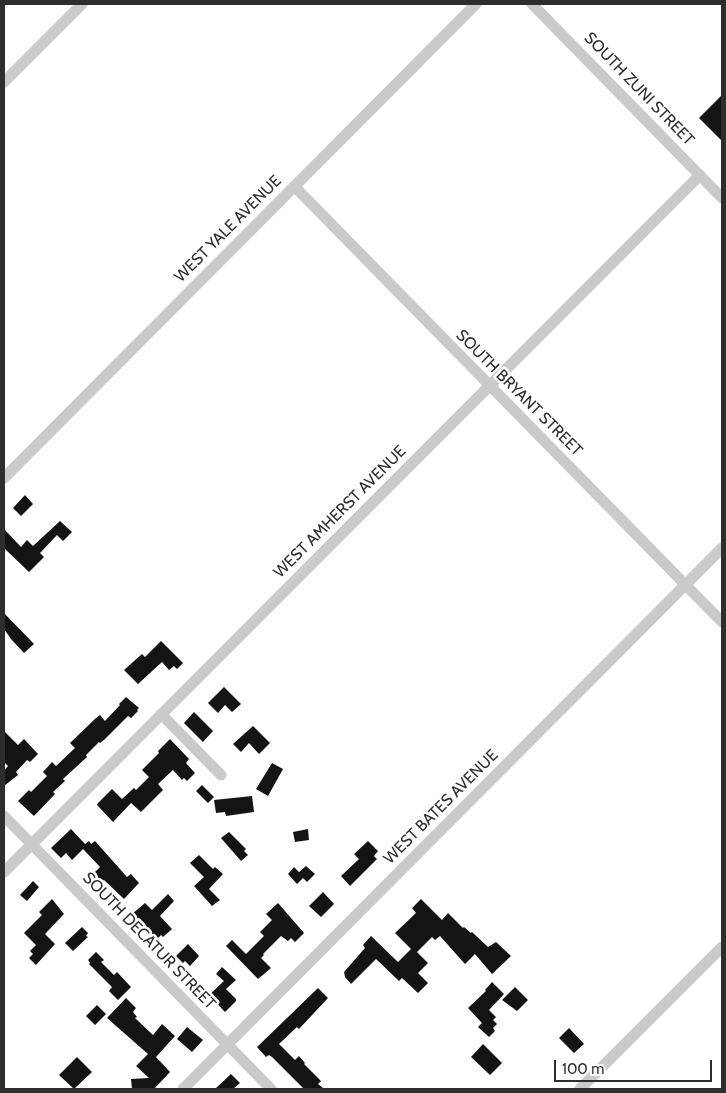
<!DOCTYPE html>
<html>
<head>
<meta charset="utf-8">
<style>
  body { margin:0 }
  #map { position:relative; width:726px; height:1093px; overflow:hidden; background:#fff; font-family:Cabin,sans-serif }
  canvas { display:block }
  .frame { position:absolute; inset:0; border:5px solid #2d2d2d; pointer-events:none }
  .scale { position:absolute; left:554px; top:1060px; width:158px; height:22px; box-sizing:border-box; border:2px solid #2d2d2d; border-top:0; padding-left:6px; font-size:15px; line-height:18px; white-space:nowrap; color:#2d2d2d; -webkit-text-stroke:4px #fff; paint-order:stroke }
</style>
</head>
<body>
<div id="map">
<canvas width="726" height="1093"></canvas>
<div class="frame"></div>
<div class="scale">100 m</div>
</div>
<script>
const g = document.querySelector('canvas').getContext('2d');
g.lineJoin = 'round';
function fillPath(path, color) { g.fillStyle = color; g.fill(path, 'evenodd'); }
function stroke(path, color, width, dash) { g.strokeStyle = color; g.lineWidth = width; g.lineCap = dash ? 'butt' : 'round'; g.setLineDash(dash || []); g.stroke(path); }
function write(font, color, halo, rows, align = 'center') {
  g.font = font + ' Cabin,sans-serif'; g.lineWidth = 5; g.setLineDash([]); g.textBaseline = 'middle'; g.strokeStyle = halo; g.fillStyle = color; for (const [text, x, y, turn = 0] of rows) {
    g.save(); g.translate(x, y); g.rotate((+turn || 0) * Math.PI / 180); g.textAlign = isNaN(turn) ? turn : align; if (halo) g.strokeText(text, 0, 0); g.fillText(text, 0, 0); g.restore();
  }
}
fillPath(new Path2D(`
  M722,95v46l-23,-23z
  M25,495l8,9 -12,12 -8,-8z
  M60,521l12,11 -9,9 -6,-6 -16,17 -1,1 4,4 -15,15 -25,-24v-19l17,18 6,-7 6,6z
  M4,613l30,31 -10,9 -13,-14 -7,-10z
  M161,641l22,22 -6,6 -3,-3 -5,4 -7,-8 -24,22 -14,-14 18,-16 3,3z
  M224,687l17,17 -9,8 -7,-7 -7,8 -10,-10z
  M126,697l13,11 -2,2 1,1 -7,7 -3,-2 -24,24 -4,3 -1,-1 -13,13 1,2 -24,22 2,2 -12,11 2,2 -21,22 -16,-15 11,-11 2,2 16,-16 -4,-4 9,-10 4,4 19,-18 -5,-5 26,-25 4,-3 5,6 15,-16 -1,-1z
  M194,712l19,19 -10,11 -19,-19z
  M253,726l17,17 -11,11 -10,-11 -8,9 -8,-8z
  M4,731l14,14 6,-6 14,15 -8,8 -3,-2 -11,12 2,3 -14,11v-15l4,-5 -4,-4z
  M170,739l19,20 -3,4 9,10 -8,8 -3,-3 -2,2 -9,-10 -15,14 5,6 -22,22 -10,-9 -18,19 -16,-17 1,-2 14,-14 10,10 12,-11 2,2 13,-13 -7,-7 17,-17 -1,-2z
  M272,763l11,6 -15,27 -12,-7z
  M202,785l12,12 -6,6 -12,-12z
  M252,796l2,16 -28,4 -1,-4 -9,1 -2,-13z
  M71,829l14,15 4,-3 2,3 4,-3 32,36 4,-3 8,9 -15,16 -20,-19 -5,4 -7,-9 8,-8 -17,-18 -11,11 -6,-7 -5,5 -10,-10z
  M308,829l1,11 -14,2 -2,-10z
  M229,832l17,17 -2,2 4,4 -7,6 -20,-23z
  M368,841l10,10 -4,5 3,3 -27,27 -9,-10 18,-17 -5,-5z
  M199,855l14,14 2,-2 8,7 -14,15 11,11 -8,6 -18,-20 10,-9 -14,-14z
  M306,866l9,8 -8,8 -4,-4 -6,6 -9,-10 6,-7 5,5z
  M33,881l6,6 -12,14 -7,-6z
  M323,892l11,12 -13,13 -12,-11z
  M168,894l6,7 -14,15 12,13 -9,8 -2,-2 -6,6 -22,-23 1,-2 -2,-2 13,-11 7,7z
  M52,899l12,15 -19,20 10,10 -19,21 -7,-7 4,-4 -3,-3 6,-6 -12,-12 18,-18 -3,-3z
  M421,899l21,21 6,-7 15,15 1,-1 7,6 1,-1 16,15 8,-5 15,14 -19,18 -17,-20 -10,10 -25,-28 -5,4 -3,-3 -15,15 11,11 -10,10 10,10 -10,10 -16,-15 -3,3 -23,-22 -25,25 -6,-7 -1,-5 21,-24 -2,-3 8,-9 27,26 13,-13 -16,-16 21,-20 -4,-5z
  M278,903l26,30 -9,9 -4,-4 -3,3 -7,-5 -18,18 1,1 -3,3 10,10 -13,11 -32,-33 6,-6 14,14 18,-18 -4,-4 12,-12 -6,-6z
  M82,927l6,6 -2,3 2,1 -15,14 -8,-8z
  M188,944l11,12 -9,10 -5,-5 -2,2 -7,-7z
  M96,952l8,8 -3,2 13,13 3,-3 14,15 -13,13 -9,-9 3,-4 -23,-23 1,-1 -2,-3z
  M222,967l14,13 -10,9 10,10v2l-11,11 -16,-17 15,-14 -8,-7z
  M492,982l12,12 -15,16 7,7 -3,3 4,4 -4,4 2,3 -6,6 -11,-10 4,-4 -14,-15 18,-17 -1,-1z
  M515,987l13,13 -11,11 -15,-11z
  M318,988l10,10 -29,31 -2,-2 -18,17 16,16 4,-4 6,7 -1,1 17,17 -3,3 6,5h-20l-32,-32 -3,-2 -3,2 -9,-10z
  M126,998l10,10 -3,4 4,5 -2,1 18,17 9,-11 13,12 -19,21 14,15 -16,17h-22l-1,-10 18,-1 -13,-12 12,-12 -41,-36z
  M97,1005l9,9 -11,11 -9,-9z
  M187,1027l16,13 -11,12 -15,-13z
  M569,1028l15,16 -10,9 -15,-15z
  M483,1044l19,19 -12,12 -19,-18z
  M77,1057l15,15 -18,17 -15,-14z
  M231,1074l9,9 -7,6h-18z`), '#141414');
stroke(new Path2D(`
  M532,4l190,194
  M4,82l78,-78
  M294,186l428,436
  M4,478l472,-474
  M161,714l60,61
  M4,816l267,273
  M4,872l696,-697
  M183,1089l539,-541
  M580,1089l142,-142`), '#cacaca', 11);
write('16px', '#2d2d2d', '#fff', [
  ["SOUTH ZUNI STREET",639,89,46],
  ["WEST YALE AVENUE",228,229,-45],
  ["SOUTH BRYANT STREET",519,393,45],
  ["WEST AMHERST AVENUE",340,512,-45],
  ["WEST BATES AVENUE",441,807,-45],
  ["SOUTH DECATUR STREET",149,941,46]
]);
</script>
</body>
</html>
